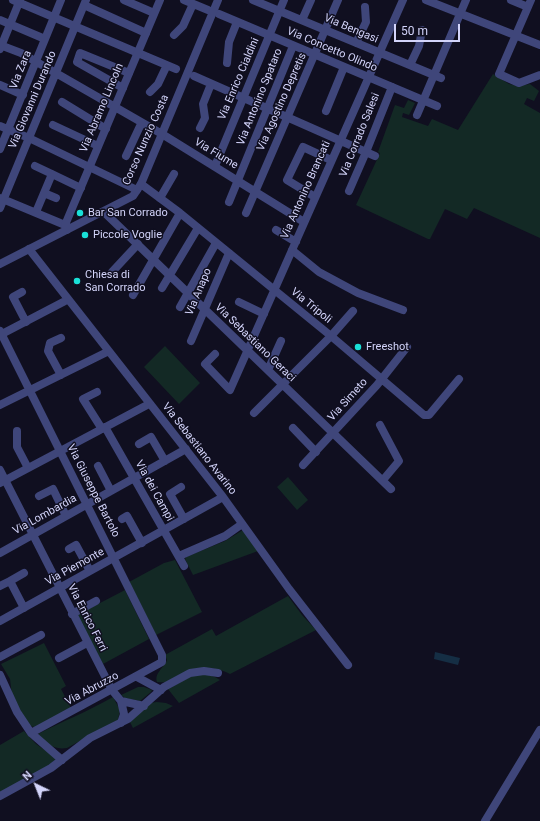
<!DOCTYPE html>
<html>
<head>
<meta charset="utf-8">
<style>
  body { margin:0 }
  #map { position:relative; width:540px; height:821px; overflow:hidden; background:#100f20; font-family:Roboto,sans-serif }
  canvas { display:block }
  .north { position:absolute; left:16px; top:765px; width:40px; height:40px; -webkit-text-stroke:3px #100f20; paint-order:stroke; rotate:317deg; font-size:11px; font-weight:700; line-height:16px; text-align:center; color:#d3d4fa }
  .north::after { content:''; display:block; margin:auto; width:14px; height:18px; background:#d3d4fa; clip-path:polygon(50% 0,100% 100%,50% 72%,0 100%) }
  .scale { position:absolute; left:394px; top:24px; width:66px; height:18px; box-sizing:border-box; border:2px solid #d3d4fa; border-top:0; padding-left:5px; font-size:12px; line-height:14px; white-space:nowrap; color:#d3d4fa; -webkit-text-stroke:3px #100f20; paint-order:stroke }
</style>
</head>
<body>
<div id="map">
<canvas width="540" height="821"></canvas>
<div class="north">N</div>
<div class="scale">50 m</div>
</div>
<script>
const g = document.querySelector('canvas').getContext('2d');
g.lineJoin = 'round';
function fillPath(path, color) { g.fillStyle = color; g.fill(path, 'evenodd'); }
function stroke(path, color, width, dash) { g.strokeStyle = color; g.lineWidth = width; g.lineCap = dash ? 'butt' : 'round'; g.setLineDash(dash || []); g.stroke(path); }
function write(font, color, halo, rows, align = 'center') {
  g.font = font + ' Roboto,sans-serif'; g.lineWidth = 3; g.setLineDash([]); g.textBaseline = 'middle'; g.strokeStyle = halo; g.fillStyle = color; for (const [text, x, y, turn = 0] of rows) {
    g.save(); g.translate(x, y); g.rotate((+turn || 0) * Math.PI / 180); g.textAlign = isNaN(turn) ? turn : align; if (halo) g.strokeText(text, 0, 0); g.fillText(text, 0, 0); g.restore();
  }
}
fillPath(new Path2D(`
  M493,74l16,10 10,2 11,-2 9,7 -5,10 -7,-3 -3,6 16,9v125l-66,-30 -7,11 -22,-10 -15,30h-2l-72,-34 24,-52 -2,-1 17,-47 9,3 4,-8 7,3 -6,12 -6,-2 -1,4 26,9 4,-7 26,11z
  M165,346l35,37 -21,21 -35,-37z
  M288,477l20,23 -11,10 -20,-23z
  M243,530l15,21 -65,24 -8,-16 1,-2 39,-16z
  M175,560l27,52 -46,23 -27,-53 35,-19z
  M125,590l24,49 -46,25 -26,-49z
  M288,596l14,19 14,15 -86,44c-36,-18 -44,12 -73,8 -3,-9 7,-14 10,-22l-2,-5 47,-26 4,7z
  M44,643l22,43 -5,3 10,19 -35,20 -7,-3 -17,-29 -2,-17 -9,-15z
  M206,674l9,3 5,3 -41,23 -11,-14 25,-14z
  M138,687h6l8,3 -1,2 -11,9 -15,-3 -4,-3z
  M113,697l7,13 -2,10 -51,28c-14,2 -20,-4 -29,-14 25,-13 51,-23 75,-37z
  M157,702l9,1 7,3 -40,22 -3,-6 20,-19z
  M24,731l12,13 21,14 -12,11 -45,25v-49z`), '#132925');
fillPath(new Path2D(`
  M435,652l25,6 -2,7 -24,-6z`), '#152e44');
stroke(new Path2D(`
  M366,152l26,-65
  M160,198l14,-24`), '#3f467a', 8);
stroke(new Path2D(`
  M13,0l163,69
  M124,0l30,13
  M184,0l24,10
  M253,0l188,78
  M426,0l114,45
  M511,0l17,7
  M531,0l-32,74 20,9 21,-8
  M84,5l62,28
  M219,14l218,92
  M0,20l45,19
  M302,20l9,-20
  M174,35l9,-9 10,-22
  M356,43l10,-21 -1,-15
  M0,45l21,8 141,81 142,88
  M0,49l20,-49
  M227,63l2,-21 8,-20
  M410,65l9,-19 3,-16
  M194,76l181,80
  M0,85l23,10
  M123,88l-46,-26 3,-9 49,20
  M150,92l8,-8 9,-19
  M62,102l44,27
  M326,111l18,-44
  M417,115l49,-115
  M53,125l45,21
  M0,126l29,12 108,52
  M200,128l5,-10 -2,-14 8,-20
  M0,149l61,-149
  M126,156l15,-32
  M35,166l17,8
  M215,166l69,-166
  M141,184l39,29 151,123 93,79h5l30,-36
  M349,191l17,-39
  M44,193l12,5
  M315,197l-28,-17 16,-33 28,13
  M0,198l65,27
  M229,202l64,-156
  M0,208l86,-208
  M36,212l16,-38 29,14
  M104,212l287,277
  M246,213l92,-213
  M276,230l20,12
  M29,249l194,248 66,92 59,76
  M292,250l27,22 39,21 45,17
  M112,272l26,-28
  M162,288l36,-60
  M22,292l-9,5 13,25
  M133,295l47,-82
  M239,302l25,12
  M180,307l36,-64
  M0,331l162,324v7l-131,71
  M0,335l67,-35
  M191,341l38,-88
  M215,354l-10,10 25,26 173,-390
  M268,370l13,-29
  M61,375l-13,-24 2,-8 11,-5
  M97,392l-14,7 19,30
  M0,405l107,-53
  M254,413l77,-77 22,-25
  M380,425l19,36 -16,19
  M105,427l79,139
  M293,428l23,24
  M17,431v16l11,21
  M139,444l12,-7 14,24
  M303,465l74,-80 30,-38
  M98,466l13,25
  M0,470l112,220 9,11 23,5
  M0,483l149,-79
  M181,487l-11,7 14,25
  M39,496l14,-7 13,27
  M122,519l5,-3 15,27
  M69,549l7,-4 14,26
  M0,553l186,-104
  M179,556l46,-20 17,-12
  M24,573l-14,8 14,27
  M0,586l10,-5
  M72,614l24,-13
  M0,621l223,-124
  M0,657l41,-22
  M59,658l28,-15
  M0,675l17,37 14,21 31,27
  M137,677l24,13
  M121,701l3,13 -3,9
  M0,796l51,-28 39,-30 38,-19 36,-32 26,-14 14,-2 14,2
  M485,821l55,-91`), '#3f467a', 8);
stroke(new Path2D(`
  M67,230l-2,-5 95,-225
  M0,264l133,-68 8,-12 77,-184`), '#3f467a', 8);
for (const [x, y, r, color] of [
  [80,213,4,"#19e0d8"],
  [85,235,4,"#19e0d8"],
  [77,281,4,"#19e0d8"],
  [358,347,4,"#19e0d8"]
]) { const dot = new Path2D(); dot.arc(x, y, r, 0, 2 * Math.PI); g.fillStyle = color; g.fill(dot); stroke(dot, '#100f20', 1.5); }
write('11px', '#d3d4fa', '#100f20', [
  ["Via Bengasi",351,29,23],
  ["Via Concetto Olindo",332,50,23],
  ["Via Zara",21,70,-68],
  ["Via Enrico Cialdini",239,79,-67],
  ["Via Antonino Spataro",260,97,-68],
  ["Via Giovanni Durando",33,100,-67],
  ["Via Agostino Depretis",282,102,-66],
  ["Via Abramo Lincoln",102,108,-67],
  ["Via Corrado Salesi",360,135,-68],
  ["Corso Nunzio Costa",146,140,-66],
  ["Via Fiume",216,154,31],
  ["Via Antonino Brancati",306,190,-66],
  ["Via Anapo",199,292,-67],
  ["Via Tripoli",311,306,39],
  ["Via Sebastiano Geraci",255,343,44],
  ["Via Simeto",348,400,-48],
  ["Via Sebastiano Avarino",199,449,52],
  ["Via Giuseppe Bartolo",93,491,63],
  ["Via dei Campi",154,491,61],
  ["Via Lombardia",45,515,-29],
  ["Via Piemonte",75,567,-29],
  ["Via Enrico Ferri",87,618,63],
  ["Via Abruzzo",92,689,-28]
]);
write('11px', '#d3d4fa', '#100f20', [
  ["Bar San Corrado",88,213],
  ["Piccole Voglie",93,235],
  ["Chiesa di",85,275],
  ["San Corrado",85,288],
  ["Freeshot",366,347]
], 'left');
</script>
</body>
</html>
